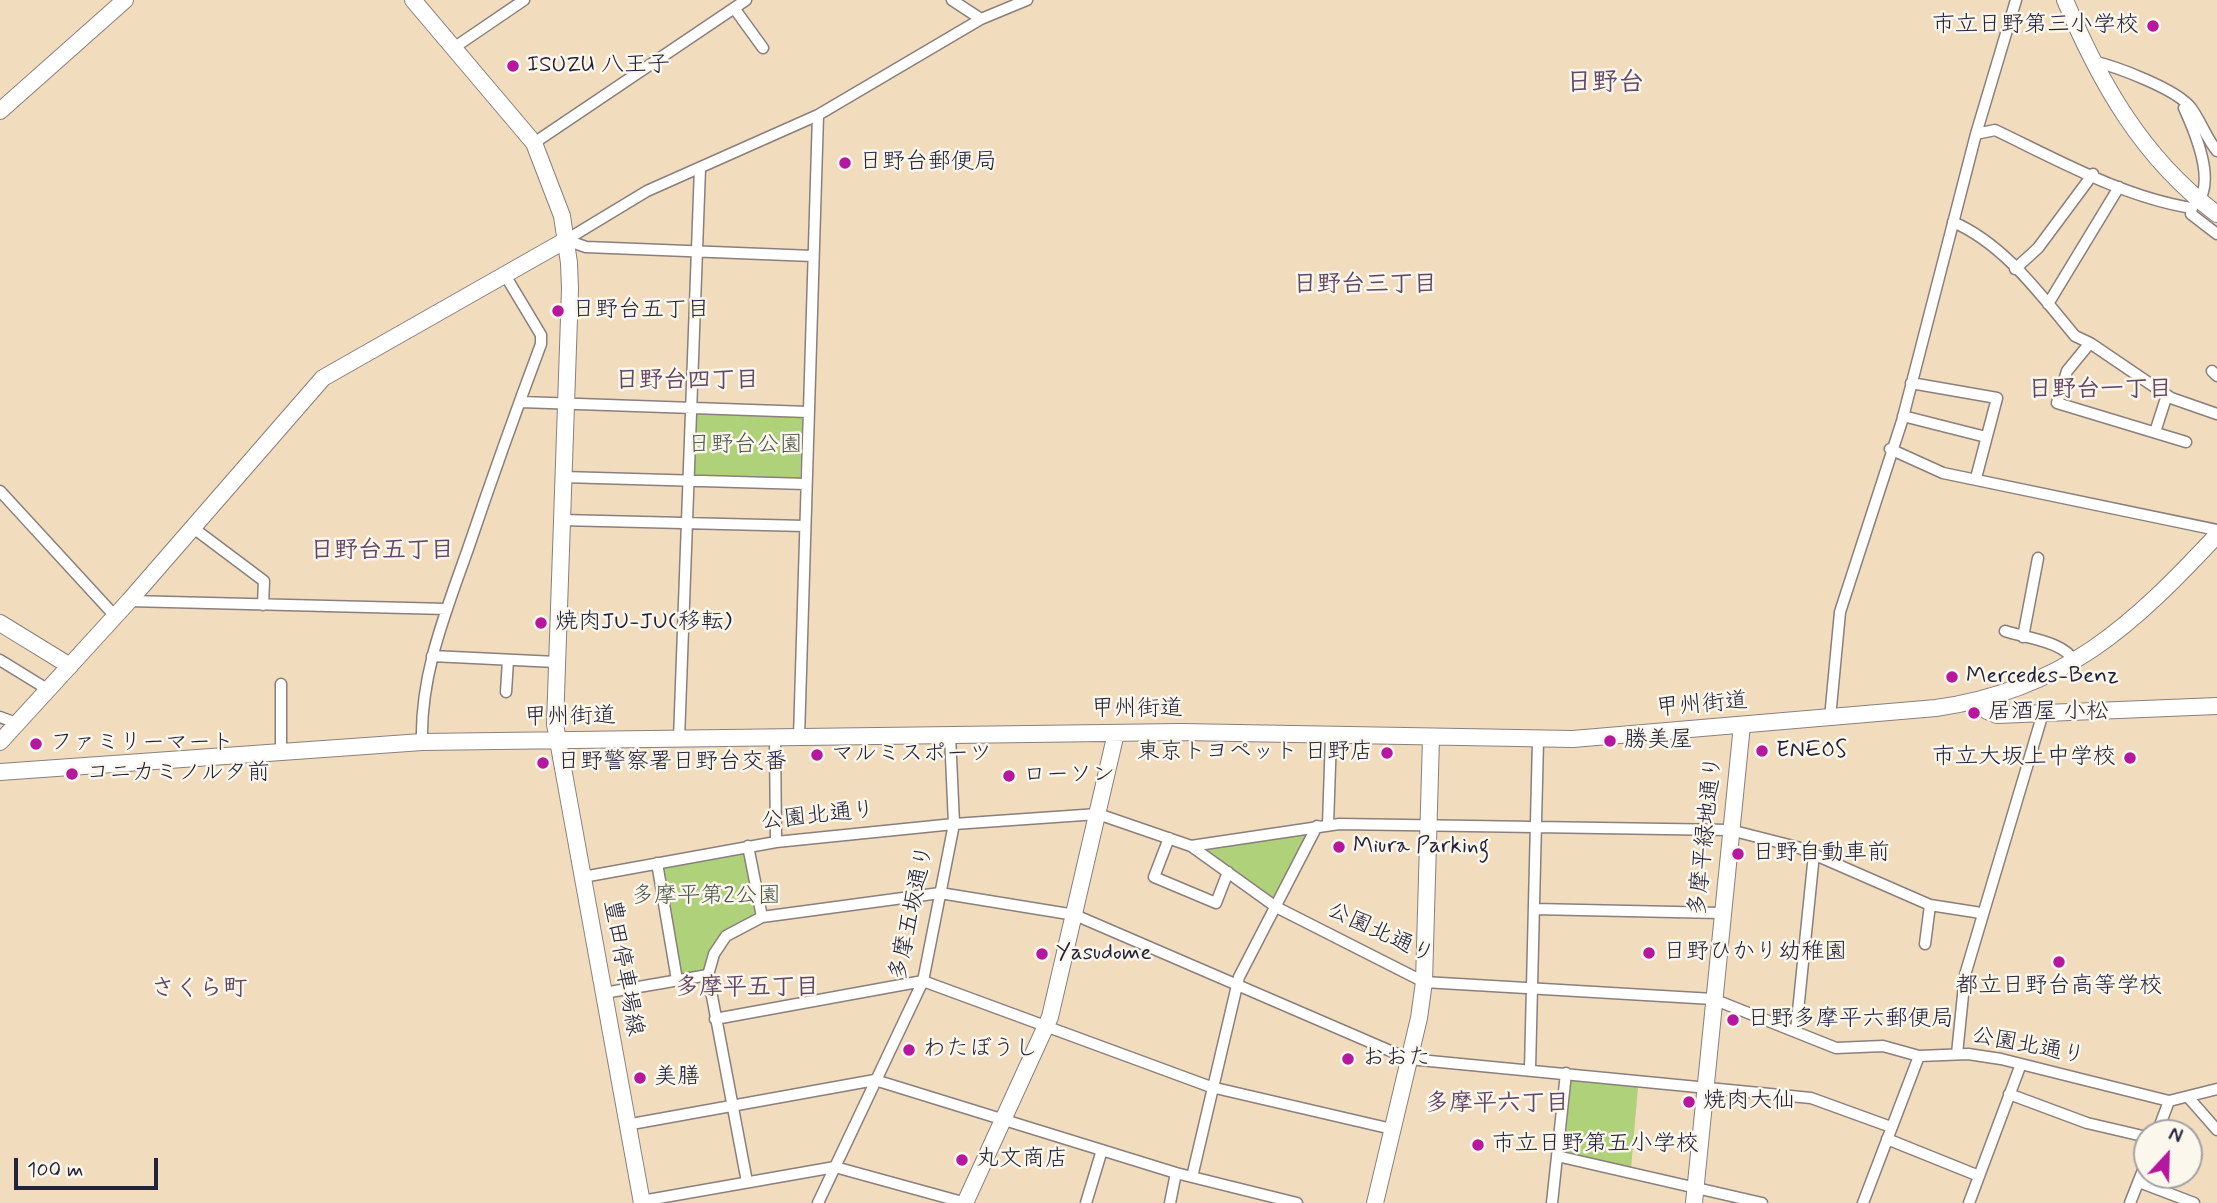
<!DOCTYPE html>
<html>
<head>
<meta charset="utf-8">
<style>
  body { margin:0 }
  #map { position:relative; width:2217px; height:1203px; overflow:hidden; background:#f2dcbe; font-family:Mynerve,sans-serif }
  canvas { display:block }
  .north { position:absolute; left:2133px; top:1119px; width:70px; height:70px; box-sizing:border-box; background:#fbf7ec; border:2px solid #a4a2a5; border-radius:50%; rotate:22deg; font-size:19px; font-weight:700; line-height:28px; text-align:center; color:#22223b }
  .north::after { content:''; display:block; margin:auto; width:24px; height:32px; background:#b5179e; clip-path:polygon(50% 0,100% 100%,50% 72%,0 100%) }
  .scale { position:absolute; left:14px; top:1158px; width:144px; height:32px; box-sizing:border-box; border:4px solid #22223b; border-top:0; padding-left:9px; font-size:21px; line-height:24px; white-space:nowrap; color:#22223b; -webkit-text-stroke:5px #fbf7ec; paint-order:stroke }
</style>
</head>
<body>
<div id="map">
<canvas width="2217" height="1203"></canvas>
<div class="north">N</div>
<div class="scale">100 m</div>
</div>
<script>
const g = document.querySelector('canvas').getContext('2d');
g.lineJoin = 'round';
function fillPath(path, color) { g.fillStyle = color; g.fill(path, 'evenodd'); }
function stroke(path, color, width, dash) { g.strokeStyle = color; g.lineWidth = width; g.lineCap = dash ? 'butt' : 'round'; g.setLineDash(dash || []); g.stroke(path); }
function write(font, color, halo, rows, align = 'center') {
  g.font = font + ' Mynerve,"Klee One",sans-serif'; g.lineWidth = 5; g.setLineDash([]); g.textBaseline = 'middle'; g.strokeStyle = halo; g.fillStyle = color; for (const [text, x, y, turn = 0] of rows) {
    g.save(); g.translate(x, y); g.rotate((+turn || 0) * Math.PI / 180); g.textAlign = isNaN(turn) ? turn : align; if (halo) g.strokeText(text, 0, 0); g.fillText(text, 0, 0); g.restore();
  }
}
fillPath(new Path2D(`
  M691,409l112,3 -3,71 -112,-2z
  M1307,833l-33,65 -72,-51z
  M748,846l14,71 -36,19 -18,39 -31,5 -20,-117z
  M1571,1080l67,7 -7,82 -67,-12z`), '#aed17a');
const street = new Path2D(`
  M952,0l29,19
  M734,8l29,40
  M455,47l69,-47
  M2092,61c23,5 85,28 99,47 10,13 15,30 26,43
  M2184,108c11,24 33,75 12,96
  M1976,134l19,-4c63,30 128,67 197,78
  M534,143l212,-143
  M2192,208l-1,6 26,20
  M1953,222c51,22 87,72 122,114l15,7 81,55 46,16
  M566,240l81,-49 171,-76 163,-96 46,-19
  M566,240l20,7 227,9
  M2015,269l23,-21 55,-74
  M2048,304l71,-117
  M2090,343l-23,28 -10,32 129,39
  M2212,371l5,5
  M1911,383l86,15 -21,80
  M521,402l287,10
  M1903,416l83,21
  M2155,432l12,-37
  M1890,449l53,24 274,57
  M563,477l243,7
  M0,491l115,125
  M561,520l244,6
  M192,527l72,54 -1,24
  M129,601l318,8
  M2005,631c21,7 59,10 70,31
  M2023,637l15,-79
  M432,656l124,6
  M0,660l47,29
  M506,692l2,-32
  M0,717l16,6
  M1830,718l10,-106 62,-191 74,-287 40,-134
  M799,737l19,-622
  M775,738l1,104
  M679,739l21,-571
  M422,742c-2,-69 25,-133 47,-196 23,-68 47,-135 72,-202v-9l-36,-60
  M281,752v-68
  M1328,825l3,-89
  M1169,838l-15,39 62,26 12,-31
  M748,846l14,71
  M1191,846l148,-22 391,6 67,17 133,58 51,8
  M657,863l20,117
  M583,877l193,-35 178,-18 144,-10 93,32 85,61 148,75 289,17 123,49 47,-2 36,10 49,-2 33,5 168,42 48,-12
  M1534,909l187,4
  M1925,944l5,-39
  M604,993l104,-18
  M715,1019l208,-38 288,106 181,42
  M1796,1031l18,-177
  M1957,1054l8,-79 78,-262
  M1530,1069l8,-329
  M2009,1094l78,29 60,14
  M2188,1097l29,33
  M626,1125l249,-45 301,93 121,30
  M2157,1133l12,-32
  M1887,1139l92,37
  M1557,1156l205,47
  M1192,1177l47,-200 78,-151
  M747,1182l-39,-207 6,-21 12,-18 36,-19 178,-24 135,22 334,144 402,39 80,29
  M2139,1182l55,21
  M642,1201l193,-34 131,36
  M818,1203l105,-222 31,-157 -4,-89
  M1086,1203l16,-53
  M1170,1203l6,-30
  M1552,1203l14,-130
  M1863,1203l56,-147
  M1969,1203l52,-139
  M2130,1203l17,-43`);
const secondary = new Path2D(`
  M413,0l121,143 28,73 7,47 1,26 -15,435 87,479
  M2065,0c35,83 78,159 152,214
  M0,111l125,-111
  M0,623l70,43
  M1978,701l9,10 10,4 220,-9
  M0,742l129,-141 194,-223 243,-138
  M0,772l422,-30 759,-10 392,7 363,-31c128,-18 196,-82 281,-173
  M965,1203l85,-186 66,-284
  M1375,1203l44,-185 5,-36 7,-244
  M1694,1203l48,-478`);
stroke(street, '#8a7f7c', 13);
stroke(secondary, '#8a7f7c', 18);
stroke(street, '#fff', 10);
stroke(secondary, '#fff', 16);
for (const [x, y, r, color] of [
  [2153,26,7,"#b5179e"],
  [513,66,7,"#b5179e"],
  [845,163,7,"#b5179e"],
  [558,311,7,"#b5179e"],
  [541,623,7,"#b5179e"],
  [1952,677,7,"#b5179e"],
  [1974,713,7,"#b5179e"],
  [1610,741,7,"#b5179e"],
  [36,744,7,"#b5179e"],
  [1762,751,7,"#b5179e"],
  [1387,753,7,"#b5179e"],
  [817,755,7,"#b5179e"],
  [2130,758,7,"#b5179e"],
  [543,763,7,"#b5179e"],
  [72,774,7,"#b5179e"],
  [1009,776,7,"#b5179e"],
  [1339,847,7,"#b5179e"],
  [1738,854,7,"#b5179e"],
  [1649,953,7,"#b5179e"],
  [1042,954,7,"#b5179e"],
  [2059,962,7,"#b5179e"],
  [1733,1020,7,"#b5179e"],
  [909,1050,7,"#b5179e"],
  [1348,1059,7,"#b5179e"],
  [640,1078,7,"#b5179e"],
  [1689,1102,7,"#b5179e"],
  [1478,1145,7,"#b5179e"],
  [962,1160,7,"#b5179e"]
]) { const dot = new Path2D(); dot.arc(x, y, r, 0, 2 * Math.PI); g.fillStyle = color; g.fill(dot); stroke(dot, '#fbf7ec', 2.5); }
write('23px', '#22223b', '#fbf7ec', [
  ["市立日野第三小学校",2139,26,"right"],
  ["ISUZU 八王子",527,66],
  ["日野台郵便局",859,163],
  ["日野台五丁目",572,311],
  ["焼肉JU-JU(移転)",555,623],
  ["Mercedes-Benz",1966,677],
  ["居酒屋 小松",1988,713],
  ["勝美屋",1624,741],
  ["ファミリーマート",50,744],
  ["ENEOS",1776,751],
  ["東京トヨペット 日野店",1373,753,"right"],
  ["マルミスポーツ",831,755],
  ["市立大坂上中学校",2116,758,"right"],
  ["日野警察署日野台交番",557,763],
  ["コニカミノルタ前",86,774],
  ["ローソン",1023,776],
  ["Miura Parking",1353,847],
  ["日野自動車前",1752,854],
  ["日野ひかり幼稚園",1663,953],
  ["Yasudome",1056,954],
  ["都立日野台高等学校",2059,987,"center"],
  ["日野多摩平六郵便局",1747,1020],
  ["わたぼうし",923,1050],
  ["おおた",1362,1059],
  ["美膳",654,1078],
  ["焼肉大仙",1703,1102],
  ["市立日野第五小学校",1492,1145],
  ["丸文商店",976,1160]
], 'left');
write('23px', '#4c574e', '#fbf7ec', [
  ["日野台公園",745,446],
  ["多摩平第2公園",706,897]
]);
write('23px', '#22223b', '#fbf7ec', [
  ["甲州街道",1702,706,-5],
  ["甲州街道",1137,710],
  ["甲州街道",570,718,-1],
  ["公園北通り",818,817,-6],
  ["多摩平緑地通り",1707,836,-84],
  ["多摩五坂通り",913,913,-78],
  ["公園北通り",1380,934,25],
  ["豊田停車場線",622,968,80],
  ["公園北通り",2028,1047,11]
]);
write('bold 24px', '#624666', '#fbf7ec', [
  ["日野台三丁目",1365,286],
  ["日野台四丁目",687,382],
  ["日野台一丁目",2100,391],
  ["日野台五丁目",382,552],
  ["多摩平五丁目",747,989],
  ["さくら町",199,990],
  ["多摩平六丁目",1497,1105]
]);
write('bold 26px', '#624666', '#fbf7ec', [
  ["日野台",1605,85]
]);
</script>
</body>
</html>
